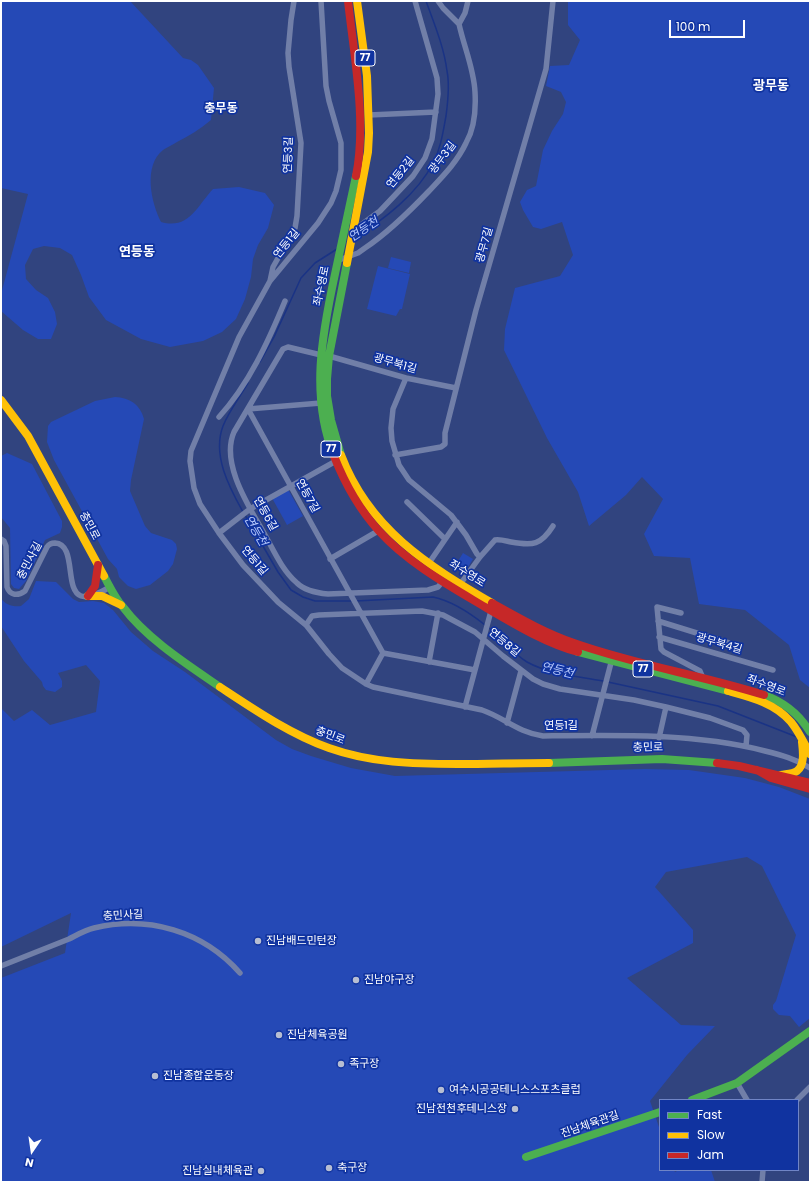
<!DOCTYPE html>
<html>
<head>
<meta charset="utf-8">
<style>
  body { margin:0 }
  #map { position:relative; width:811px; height:1183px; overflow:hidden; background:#31447f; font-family:Poppins,sans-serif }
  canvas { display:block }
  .frame { position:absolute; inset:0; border:2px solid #fff; pointer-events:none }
  .legend { position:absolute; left:659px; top:1099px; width:140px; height:72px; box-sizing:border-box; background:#1033a0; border:1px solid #7085c6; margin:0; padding:5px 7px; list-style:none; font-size:12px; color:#fff }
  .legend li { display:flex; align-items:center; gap:8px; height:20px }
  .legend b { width:20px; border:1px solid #7085c6 }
  .north { position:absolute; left:12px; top:1131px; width:40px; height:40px; -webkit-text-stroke:3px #1033a0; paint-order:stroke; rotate:193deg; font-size:11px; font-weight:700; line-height:16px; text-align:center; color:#fff }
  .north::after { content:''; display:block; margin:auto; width:14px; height:18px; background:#fff; clip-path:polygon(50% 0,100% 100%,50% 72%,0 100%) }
  .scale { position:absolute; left:669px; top:20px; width:76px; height:18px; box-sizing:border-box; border:2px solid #fff; border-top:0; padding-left:5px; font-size:12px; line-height:14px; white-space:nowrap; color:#fff; -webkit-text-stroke:3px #1033a0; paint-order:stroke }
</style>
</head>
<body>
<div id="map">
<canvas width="811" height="1183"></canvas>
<div class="frame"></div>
<ul class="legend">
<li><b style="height:5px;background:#4caf50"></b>Fast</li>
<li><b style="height:5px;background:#ffc107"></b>Slow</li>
<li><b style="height:5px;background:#c62828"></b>Jam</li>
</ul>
<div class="north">N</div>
<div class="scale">100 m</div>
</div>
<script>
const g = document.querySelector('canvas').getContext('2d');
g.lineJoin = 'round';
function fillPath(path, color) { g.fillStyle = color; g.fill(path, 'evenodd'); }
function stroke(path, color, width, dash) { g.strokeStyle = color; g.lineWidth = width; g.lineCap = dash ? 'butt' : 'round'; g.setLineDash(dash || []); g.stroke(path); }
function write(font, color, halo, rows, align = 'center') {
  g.font = font + ' Poppins,"Noto Sans KR",sans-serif'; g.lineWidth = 3.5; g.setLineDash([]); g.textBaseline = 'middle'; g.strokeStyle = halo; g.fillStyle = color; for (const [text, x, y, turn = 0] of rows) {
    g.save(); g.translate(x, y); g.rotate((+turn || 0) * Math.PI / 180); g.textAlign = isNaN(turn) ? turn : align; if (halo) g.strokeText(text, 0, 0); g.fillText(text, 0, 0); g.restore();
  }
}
fillPath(new Path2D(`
  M1,1h129l53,57 8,2 7,5 16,23 -3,32c-11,9 -22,16 -34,22 -4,3 -10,5 -14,8 -20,16 -12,52 -2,72 28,8 36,-16 52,-33l26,-2 26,6 9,12 -6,23 -10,17 -5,14 -2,18 -6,22 -9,20 -14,13 -19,9 -33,6 -29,-8 -35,-19 -17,-23 -8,-22 -9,-20 -12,-7 -16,-2 -11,3 -8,16 1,14 10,11 12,8 7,14 2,12 -6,15h-13l-15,-9 -22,-19v-17l27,-100 -27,-6z
  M569,1h241v687l-10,-8 -11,-35 -44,-35 -46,-6 -9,-46 -36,-2 -10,-22 19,-35 -21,-22 -16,18 -37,31 -11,-34 -31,-54 -43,-88 1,-21 10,-41 45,-12 13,-21 -11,-33 -21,7 -8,-2 -10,-17 -3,-8 7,-12 9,-4 7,-36 9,-19 11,-17 3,-12 -5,-10 -15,-6 4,-20 19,-1 11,-25 -12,-15v-23z
  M391,257l20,5 -2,11 -21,-5z
  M378,266l32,8 -8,35h-2l-4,7 -29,-7z
  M115,397c15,1 25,7 29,22l-13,61 -1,11 15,35 6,7 21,7 4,4 1,5 -4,15 -5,7 -18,14 -14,4 -8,-3 -9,-9 -2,-8 -9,-10 -54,-99 -7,-18 1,-16 3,-4 44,-21z
  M7,453l25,11 30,57v6l-2,6 -15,7 -19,41 -7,8 -5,-1 -3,-4 -1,-56 -9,-11v-61z
  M286,491h3l14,25 -16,9 -15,-27z
  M463,553l10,6 -9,15 -3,-1 1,-3 -7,-4z
  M36,581l20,1 17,17 6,3 14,-1 11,2 9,7 18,22 22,19 32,21 91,68 16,9 19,7 40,12 44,8 250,-7 44,1 56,8 34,9 31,12v219l-11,9 -9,-11 -11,-1 -6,-6v-4l3,-4 20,-66 -34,-69 -15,-9 -81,15 -11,15 38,43v13l-66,35 54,47 34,1 -28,29 -37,46 10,29v40h14l1,2 4,-2h32l4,12h-714v-204l64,-25 6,-40 -70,34v-239l13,13 18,-11 18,15 46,-13 4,-31 -14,-16 -28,8 4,8v6l-7,5 -9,-2 -3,-4 -1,-4 -18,-21 -23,-35v-28c4,7 12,9 20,8l8,-7z`), '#2549b6');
stroke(new Path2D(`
  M355,237c29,-17 63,-44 78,-74 8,-15 10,-31 13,-47 2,-15 4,-31 1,-45 -3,-24 -13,-48 -21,-70
  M260,362l14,-25 27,-59 14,-15 22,-14
  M243,512c-14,-25 -31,-57 -20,-86 6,-15 17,-29 25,-43
  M245,515l33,57 13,18 12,7 12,4h37
  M356,601l77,-4c19,4 37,16 52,28
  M488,627c13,11 24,26 39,35 21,12 53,15 77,19
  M608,682l110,24 79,31`), '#1a3385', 1.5);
stroke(new Path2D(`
  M321,1l5,85 3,15 12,42v27l-5,21 -5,12 -13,20 -48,58 -31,56 -48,114 -1,10 4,27 6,16 19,29 24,32 35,37 28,23 23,29 13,14 24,16 7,3 109,23c23,8 35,22 61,26 72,-1 152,-3 222,15 16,4 31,8 45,17
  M438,1l5,7 16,16
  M369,115l67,-3
  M354,230l26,-19 33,-35 12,-18 7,-19 6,-45 -1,-16 -22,-77
  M339,260l19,-7 7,-5c24,-16 44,-36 64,-57 14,-15 28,-29 37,-48 8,-14 10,-34 9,-51 -1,-23 -11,-45 -16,-68l6,-11 3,-12
  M270,281l3,-14 22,-39 2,-12 4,-73 -12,-76 -1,-14 3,-33 3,-19
  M321,355l-33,-8 -5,2 -49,83c-14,32 16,76 31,103 9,16 17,35 32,48 8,8 20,10 31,11l100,-4 10,-3 5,-6
  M329,356l77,22 50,10
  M406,378l-13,31 -2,19 1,13 7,24 10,15 42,35 15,20 11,19 3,3
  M248,409l135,244 92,17
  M248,409l73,-6
  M219,417c30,-33 49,-75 66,-116
  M395,455l46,-8 4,-3v-11l31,-123 70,-241 7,-68
  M407,502l38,37
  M219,533l31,-24 86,-48
  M1,539l3,2 2,5 1,41c3,9 11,9 18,4l22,-44c2,-3 4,-4 8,-4 22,1 9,47 26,53 9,3 22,-5 29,-9
  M330,559l48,-28
  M429,563l28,-41
  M461,583l19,-26 15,-17c5,-1 11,1 16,2 22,4 30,3 42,-16
  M681,613l-24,-6 4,42 3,3 36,19 3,7
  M658,621l71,22
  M306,625l6,-9 7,-1 103,-4 21,4 32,17 28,24 30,23 10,5 17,5 74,11 32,7 44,11 33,12 4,5 -1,11
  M659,637l114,33
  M429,662l9,-49
  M366,684l17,-31
  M465,707l26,-96
  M507,723l14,-52
  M592,736l20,-77
  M659,738l7,-31
  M1,966c23,-9 45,-18 68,-27 8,-4 16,-9 25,-11 54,-13 109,3 146,45
  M737,1083l10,17
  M797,1100l13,-13
  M762,1182l1,-12`), '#717fa8', 5.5);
stroke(new Path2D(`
  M341,455l-10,-35 -4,-24v-17l2,-23 18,-93
  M334,456c-24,-59 -12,-122 1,-182 7,-32 14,-65 21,-98
  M104,576c6,11 11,22 19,31 24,32 65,58 97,80
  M578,652l150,39
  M764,695c20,7 35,19 46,37
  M549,763l113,-4 55,4
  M692,1100l45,-17 73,-52
  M526,1157l134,-45`), '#4caf50', 8);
stroke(new Path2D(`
  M347,263l21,-111 1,-19 -2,-57 -10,-75
  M1,400l27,36 76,140
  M341,455c28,74 86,110 151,148
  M88,596h14l19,9
  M220,687c35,23 70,47 109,61 42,15 85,16 129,16 30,0 61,-1 91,-1
  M728,691c22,6 47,12 63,31 8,10 13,21 19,32
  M781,775c5,-1 12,-1 16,-4 8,-6 6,-20 5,-29`), '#ffc107', 8);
stroke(new Path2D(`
  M348,1c6,55 19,121 8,175
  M334,456c11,28 25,53 45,75 29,32 69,54 106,76 29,17 60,36 93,45
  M88,596l7,-10 3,-21
  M492,603c27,15 53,30 82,40 62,22 127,32 190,52
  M717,763l22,3 71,17
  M757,770l14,8 39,11`), '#c62828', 8);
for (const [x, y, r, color] of [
  [258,941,4,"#b7bed2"],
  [356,980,4,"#b7bed2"],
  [279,1035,4,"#b7bed2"],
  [341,1064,4,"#b7bed2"],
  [155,1076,4,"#b7bed2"],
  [441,1090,4,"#b7bed2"],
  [515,1109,4,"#b7bed2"],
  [329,1168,4,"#b7bed2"],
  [261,1171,4,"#b7bed2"]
]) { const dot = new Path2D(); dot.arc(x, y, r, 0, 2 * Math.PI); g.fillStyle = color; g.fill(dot); stroke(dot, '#1033a0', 1.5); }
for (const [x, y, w] of [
  [365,58,20],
  [331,449,20],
  [643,669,20]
]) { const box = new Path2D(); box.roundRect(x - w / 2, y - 8, w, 16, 3); g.fillStyle = '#1033a0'; g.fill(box); stroke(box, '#fff', 1); }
write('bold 10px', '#fff', null, [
  ["77",365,58],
  ["77",331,449],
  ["77",643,669]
]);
write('11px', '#fff', '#1033a0', [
  ["연등3길",289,155,-88],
  ["광무3길",443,158,-53],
  ["연등2길",401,173,-51],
  ["연등1길",287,244,-51],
  ["광무7길",485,245,-74],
  ["좌수영로",322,286,-78],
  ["광무북1길",395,364,16],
  ["연등7길",307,496,61],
  ["연등6길",265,514,61],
  ["충민로",89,526,62],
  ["충민사길",30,561,-62],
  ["연등1길",254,561,50],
  ["좌수영로",467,574,32],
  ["연등8길",504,643,40],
  ["광무북4길",719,644,16],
  ["좌수영로",766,686,21],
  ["연등1길",561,726],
  ["충민로",330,736,21],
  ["충민로",648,748,-1],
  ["충민사길",123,916,-3],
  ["진남체육관길",590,1125,-19]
]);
write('11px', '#fff', '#1033a0', [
  ["진남배드민턴장",266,941],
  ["진남야구장",364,980],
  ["진남체육공원",287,1035],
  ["족구장",349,1064],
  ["진남종합운동장",163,1076],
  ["여수시공공테니스스포츠클럽",449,1090],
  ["진남전천후테니스장",507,1109,"right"],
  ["축구장",337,1168],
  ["진남실내체육관",253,1171,"right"]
], 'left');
write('bold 12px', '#fff', '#1033a0', [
  ["충무동",221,109]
]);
write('italic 12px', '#b5c7fb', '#1033a0', [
  ["연등천",364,230,-34],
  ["연등천",255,531,60],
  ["연등천",557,671,14]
]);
write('bold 13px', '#fff', '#1033a0', [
  ["광무동",771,87],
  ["연등동",137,253]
]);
</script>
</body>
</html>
